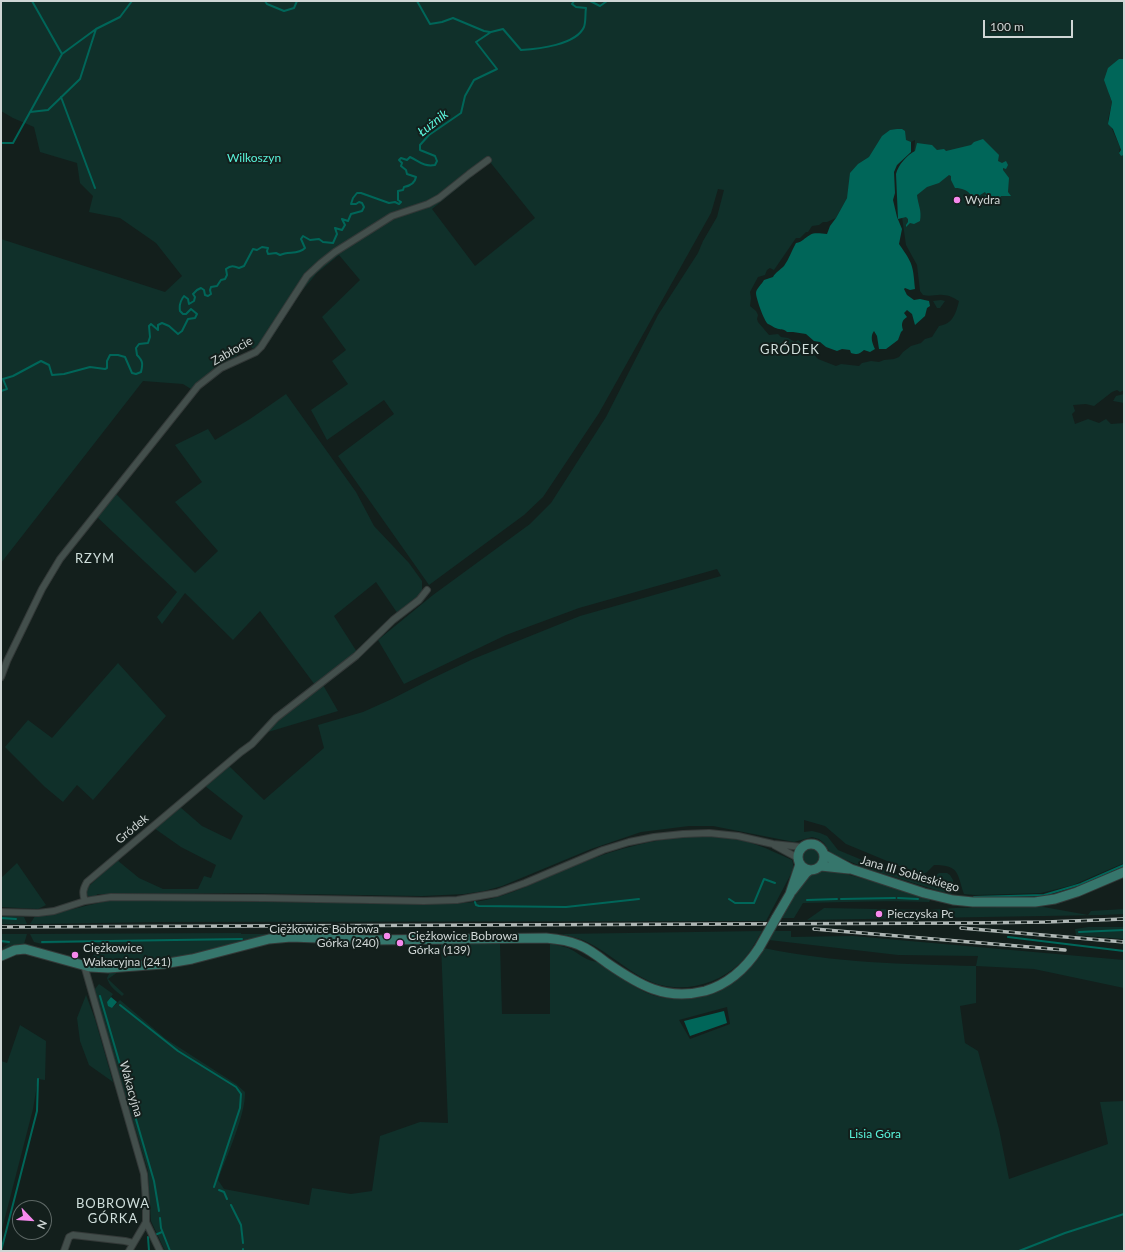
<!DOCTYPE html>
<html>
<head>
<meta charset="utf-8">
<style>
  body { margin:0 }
  #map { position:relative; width:1125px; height:1252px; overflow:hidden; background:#131f1c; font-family:Lato,sans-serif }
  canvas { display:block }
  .frame { position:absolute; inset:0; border:2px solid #cfd6d5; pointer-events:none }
  .north { position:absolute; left:12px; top:1200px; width:40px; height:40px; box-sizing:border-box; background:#131f1c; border:1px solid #5e6866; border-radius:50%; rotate:115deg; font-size:11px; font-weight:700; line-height:16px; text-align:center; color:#cfd6d5 }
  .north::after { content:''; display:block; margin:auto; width:14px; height:18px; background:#f689ed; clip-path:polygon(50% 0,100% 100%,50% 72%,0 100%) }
  .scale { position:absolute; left:983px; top:20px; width:90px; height:18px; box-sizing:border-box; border:2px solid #cfd6d5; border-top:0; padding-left:5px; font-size:12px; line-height:14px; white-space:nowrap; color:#cfd6d5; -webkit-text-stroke:3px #131f1c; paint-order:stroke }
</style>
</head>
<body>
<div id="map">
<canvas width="1125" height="1252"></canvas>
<div class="frame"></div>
<div class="north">N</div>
<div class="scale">100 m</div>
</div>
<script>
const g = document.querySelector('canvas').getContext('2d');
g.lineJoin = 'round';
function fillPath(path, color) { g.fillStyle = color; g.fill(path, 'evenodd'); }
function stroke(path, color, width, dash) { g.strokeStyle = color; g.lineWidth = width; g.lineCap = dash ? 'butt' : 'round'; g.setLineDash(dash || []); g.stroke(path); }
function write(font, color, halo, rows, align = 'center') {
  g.font = font + ' Lato,sans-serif'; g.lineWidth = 4; g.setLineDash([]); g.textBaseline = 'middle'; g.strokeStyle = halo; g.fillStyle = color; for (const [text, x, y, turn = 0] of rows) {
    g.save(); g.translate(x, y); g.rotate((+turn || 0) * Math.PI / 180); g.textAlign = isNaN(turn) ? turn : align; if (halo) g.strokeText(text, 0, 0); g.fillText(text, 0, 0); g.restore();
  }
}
fillPath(new Path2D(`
  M1,1h1123v58h-5l-10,35 3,8 -4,18 12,27 -1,6 2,3 3,-1v235l-4,2 -3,-2 -5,2 -18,14 -8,-2 -13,1 2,6 -3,3 3,10 13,-5 11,4 7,-4 5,5 13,-1v440l-51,22 -32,8 -66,2 -11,-1c-7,-20 -4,-29 -30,-29l-7,7 -6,3 -75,-31 -21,-18 -21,-6v12l8,-1 8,2 7,3 11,14 65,27 18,5 10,-3 8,-6h8l3,2 3,5v11l-2,3 -12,-3 -73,-23 -35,-14 -7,-11 -5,-4 -7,-2 -18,5 -81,-16h-24l-48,6 -50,17 -89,37 -18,5 -20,3 -42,2 -184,-3 -140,1 -3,2h-7l-2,-3 1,-5 30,-28 22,18 24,11h35l6,-13 7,2 5,-13 -35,-18 -27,-19 26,-21 22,19 29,14 12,-24 -38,-30 24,-20 35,34 60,-52 -6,-23 45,-13 29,-13 39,-20 42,-20 107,-43 141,-40 -4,-7 -138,39 -73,27 -102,49 -26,-44 55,-45 97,-71 21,-21 55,-86 52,-102 40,-62 5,-12 14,-24 7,-27 -6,-1 -7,24 -112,200 -56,84 -19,18 -95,70 -91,-129 56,-42 -10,-14 -57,40 -16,-30 37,-26 -16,-23 14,-11 -24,-33 38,-37 -21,-25 -22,18 -16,19 -32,50 -4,-4 -5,7 -7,4 -4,-5 -11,10 -4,6 -16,8 -27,21 -8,-5 -40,-3 -142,182v-324l164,53 17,-16 -26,-33 -36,-25 -31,-6 4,-16 -13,-13 -3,-20 -37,-11 -6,-25 -21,-9 -12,-7zM915,140l-1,13 -13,57 5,35 11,20 3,26 3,4c9,2 13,-1 20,0 6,0 11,3 16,6 -3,12 -6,23 -20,25l-7,11 -7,2 -4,4 -10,3 -8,6 -4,5 -5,2 -10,1 -5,2 -8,-1 -9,2 -3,3 -18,-2 -5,2 -18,-7 -8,-9 -12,-10 -3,2 -7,-4 -7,-1 -3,-3 -9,1 -11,-13 -1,-3 1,-4 -2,-4 -6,-5 1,-8 -1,-6 8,-15 7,-2 2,-5 3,-2 4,2 22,-32h4l6,-6h2l4,-6 7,-1 4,-3h4l9,-4 11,-20 6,-13 58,-40v-3zM490,162l45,56 -60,48 -43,-57z
  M941,300l4,1 -5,7h-3l-4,-7z
  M286,394l70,98 18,34 35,37 13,18v12l-24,21 -22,-32 -42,34 23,36 -42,33 -55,-74 -27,29 -48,-47 -23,31 -5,-7 20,-25 -80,-75 19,-23 79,79 23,-22 -43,-49 27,-20 -27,-37 33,-16 7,11 35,-21z
  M1124,394v9l-11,-2 3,-5z
  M118,663l48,53 -73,84 -16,-15 -14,17 -18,-15 -40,-40 23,-27 24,18z
  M323,685l15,26 -70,21 5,-9z
  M692,836c22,1 44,1 65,9 12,4 23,10 35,15l1,4v6l-27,51 -602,1 -134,2 5,-8c27,-2 52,-12 79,-16l313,4c21,0 42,0 63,-5 32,-8 60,-24 91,-36 38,-15 70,-23 111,-27z
  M802 856a9 9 0 1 1 18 0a9 9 0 1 1-18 0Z
  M17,863l29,42 -8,4 -37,-2v-29z
  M827,869l56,15 48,15 -2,3c-42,-2 -84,0 -126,1l-9,15h-13l24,-40 4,-3z
  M1038,906l50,9 3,-4 33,-2v5l-22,1 -295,5 17,-12 105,2 26,-2z
  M1,915l23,2 3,7h-26z
  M1088,927h36v12l-48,-4 -1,-6z
  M762,931c-7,12 -13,24 -23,33 -25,23 -63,31 -94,15 -20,-10 -36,-26 -56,-36 -9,-5 -19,-7 -29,-9z
  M774,931h17v6l62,-1 271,24v28l-90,-19 -58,-3v37l-16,3 5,37 13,8 21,78 10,50 99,-35 -8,-42 24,-1v150h-959l-14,-30 -3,-50 -54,-181 5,-6 14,10 -6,8 5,6 8,-8 46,39 70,45 9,8c1,22 -19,66 -27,88l6,9 85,16 3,-17 39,6 21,-3 8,-55 40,-14 28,1 -7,-179h59l2,70h48v-71c6,2 12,3 18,5 11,5 19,14 31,14 14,10 28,21 44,29 13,7 27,8 42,8 35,-2 60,-22 79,-51 70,15 141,16 212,18l2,-10 -80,-1 -129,-15zM727,1007l3,17 -40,15 -11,-19z
  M241,933v1h30l-96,25 -71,5 -16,-3 14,-14 -7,-5 -53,2 -8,-2 -4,-8z
  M1,934h26l-3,10 -10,2 -13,6v-3l7,-5 -7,-1z
  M110,972h8l-10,7 16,15 -2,2c-6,-5 -13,-10 -15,-18z
  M86,995l9,24 18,63 -24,-17 -9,-24 -3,-23z
  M20,1025l26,16 -1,39 -7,-1 -5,30 -32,124v-172l6,2z`), '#10302a');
fillPath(new Path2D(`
  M1119,59h5v96l-3,1 -2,-3 2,-3 -1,-3 -7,-18 -5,-5 4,-22 -8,-22 4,-12z
  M897,129h5l3,2 1,9 5,2v10l-14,13 -3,7 1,21 -2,7 4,17 5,12 -3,15c14,20 14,21 16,45l-5,1 -5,-2 -1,1 3,6 7,5 6,-1 9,2 1,5 -3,2 -2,8 -10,9 -3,-11 -5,-4 -3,3 3,4c-5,3 -6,7 -4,13l-2,2 -3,8 -12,9h-7l-2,-13 -3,-5c-4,5 -2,12 1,18l-5,3 -6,-2c-5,4 -6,5 -13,3l-1,-3 -8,-1 -5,2 -11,-4 -6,-5 -6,-1 -8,-7 -13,-2h-6c-3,-3 -4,-2 -8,-3 -3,0 -8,-4 -11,-5 -4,-3 -12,-26 -12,-31 0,-4 6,-9 8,-13l9,-3c2,-4 7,-7 11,-11 5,-7 8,-16 12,-23 7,-1 8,-5 14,-8 5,-3 11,-1 17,-1l3,-8 6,-8 11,-20 3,-25 8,-9 11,-7 13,-21 8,-6z
  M983,139l16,16 -1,6 4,2 4,-2 2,4 -2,4 -3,-1v2l6,8 -1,14 3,4h-10l-3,4c-4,-1 -9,-1 -14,-4l3,-1 -2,-3 -10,6 -5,1 1,-4c-4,-5 -9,-7 -16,-7l-4,-8v-4l-2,-1 -10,8 -12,4 -10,8c1,10 5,15 3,26l-6,3 -4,-1 -4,4v-2l2,-3v-3l-2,-2 -8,2 -2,-45c2,-9 11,-19 19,-23l2,-8 15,2 5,5 7,-1 2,2 25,-6 3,-3z
  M111,997l6,5 -5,6 -4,-2 -1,-4z
  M724,1011l3,12 -37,13 -6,-15z`), '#006659');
stroke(new Path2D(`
  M265,1l2,3 17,7 10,-3 3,-7
  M417,1l13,23 12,-2 11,-4 31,13 6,1
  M590,1l10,5 7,-5
  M62,54l34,-25 24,-12 12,-16
  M61,97l34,91
  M30,112l18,-2 32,-31 16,-50
  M1,143h12l49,-89 -30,-53
  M1,391l6,-2 -4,-10 10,-3 28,-15 8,4 3,10 12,-1 26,-7 15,2 2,-1v-7l3,-6h8l7,2 7,16 4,1 5,-2c2,-8 2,-11 -4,-17l-1,-7 3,-4 9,-1 2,-6 -1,-11 2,-2 7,6v-5l4,-2 7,3 9,8 4,-3 6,-12 7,-1 2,-4 -6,-5 -5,5h-3l-3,-3c-1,-6 0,-10 4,-15l4,3 1,5 5,-3 1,-4 -2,-3 4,-4 4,-2 3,2 1,5 3,1 3,-2 -1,-4 1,-3 6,-1 4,-6 4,-1 2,-4 -1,-6c5,-4 8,-3 13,-1l5,-2 9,-17 4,1 5,-3 6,1 -1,3 1,3 8,-1 4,2c9,-4 18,0 25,-7l-4,-9 2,-3 7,4 9,-1 4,3 10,1 4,-9 -2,-6 7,2 3,-5 -3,-6 6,2 3,-7 11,-3 2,-4 -2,-4 -3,-1 -3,2h-5l2,-6 4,-5h4l28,10 6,-1 4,2 2,-2 -3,-2v-9l5,-1 1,-3c5,-1 11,-4 12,-10l-9,-3 -1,-4 -5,-4 1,-3 -3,-3 2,-2 6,2 3,-3c9,4 13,10 25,8l2,-4 -2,-5 -15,-6v-5l9,-10 32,-22 4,-17 9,-16 23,-11 -21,-27 15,-10 12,-3 18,21c17,-1 55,-5 63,-23 2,-5 1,-13 2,-19l-10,-1 -4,-3 2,-3
  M974,897l70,-2 37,-11 43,-19
  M898,898l20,1
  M729,899l6,4h19l10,-24 11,4
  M841,899l54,-1
  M807,900l30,-1
  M475,902l1,3 3,1 87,1 73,-8
  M1,918l15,1
  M1079,932l45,-2
  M1008,937l116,14
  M1,941l8,1
  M42,942l200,-3
  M100,996l54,185 5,30
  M120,1005l58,46 58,36 5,7 -1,14 -26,79
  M219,1190l5,2 3,7
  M231,1205l10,20 2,18
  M160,1218l1,10 9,23
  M155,1235l7,-3
  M148,1237l1,14
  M1,1251l36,-140 1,-32
  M243,1251v-2
  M1019,1251l46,-18 59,-19`), '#006659', 2);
const street = new Path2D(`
  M1,677l6,-16 35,-72 18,-30 138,-173 23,-18 35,-16 5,-5 46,-71 14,-13 14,-11 57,-36 36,-12 11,-6 30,-24 19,-14
  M774,845l24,13
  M85,901c-3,-8 -2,-12 2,-19l154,-130 11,-8 24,-26 80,-62 37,-36 26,-20 8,-10
  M1,912l37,1 16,-2 31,-10 26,-4 153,1 160,3 33,-1 40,-7 28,-10 78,-33 26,-8 25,-5 29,-3 26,-1 29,3 35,8 29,3
  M84,965l60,209 2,27v21l14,29
  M64,1251l5,-14 4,-2 52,6 8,2
  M129,1251l17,-29`);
const secondary = new Path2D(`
  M798 857a13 13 0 1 1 26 0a13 13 0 1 1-26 0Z
  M825,855l26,14 73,24 29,7 20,2h62l20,-3 22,-7 47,-20
  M821,866l28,3
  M792,891l14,-18 4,-3
  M776,918l14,-24 10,-30
  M1,956l14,-6 10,-1 65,18 18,1 55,-4 29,-5 77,-20 22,-2 80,3 175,-2c11,1 22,2 33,7 10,4 19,11 28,18 32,22 58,38 98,28 24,-7 41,-23 54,-43`);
stroke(street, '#333938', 8);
stroke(secondary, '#333938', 11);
stroke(street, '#434f4c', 6);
stroke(secondary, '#36766c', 9);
const rail = new Path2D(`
  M1,927l971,-4 74,-1 78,-3
  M961,928l163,14
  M814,929l251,21`);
stroke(rail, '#afb7b5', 3.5);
stroke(rail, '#131f1c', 2, [6]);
const secondaryBridge = new Path2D(`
  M759,948l17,-30`);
stroke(secondaryBridge, '#333938', 11, []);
stroke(secondaryBridge, '#36766c', 9);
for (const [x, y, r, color] of [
  [957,200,4,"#f689ed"],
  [879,914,4,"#f689ed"],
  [387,936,4,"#f689ed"],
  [400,943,4,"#f689ed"],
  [75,955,4,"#f689ed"]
]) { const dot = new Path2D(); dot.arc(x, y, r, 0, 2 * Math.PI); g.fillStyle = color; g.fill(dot); stroke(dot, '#131f1c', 1.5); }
write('12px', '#59f3da', '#131f1c', [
  ["Wilkoszyn",254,158],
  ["Lisia Góra",875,1134]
]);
write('12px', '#cfd6d5', '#131f1c', [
  ["Wydra",965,200],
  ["Pieczyska Pc",887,914],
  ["Ciężkowice Bobrowa",379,929,"right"],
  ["Górka (240)",379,943,"right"],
  ["Ciężkowice Bobrowa",408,936],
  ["Górka (139)",408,950],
  ["Ciężkowice",83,948],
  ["Wakacyjna (241)",83,962]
], 'left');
write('12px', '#cfd6d5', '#131f1c', [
  ["Zabłocie",232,351,-30],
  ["Gródek",132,829,-40],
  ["Jana III Sobieskiego",910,874,16],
  ["Wakacyjna",131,1089,74]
]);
write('italic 13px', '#5cf6dd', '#131f1c', [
  ["Łużnik",433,123,-38]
]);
g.letterSpacing = '1px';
write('13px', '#d0dfdc', '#131f1c', [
  ["GRÓDEK",790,350],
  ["RZYM",95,559],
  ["BOBROWA",113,1204],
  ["GÓRKA",113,1219]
]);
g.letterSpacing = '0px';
</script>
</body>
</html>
